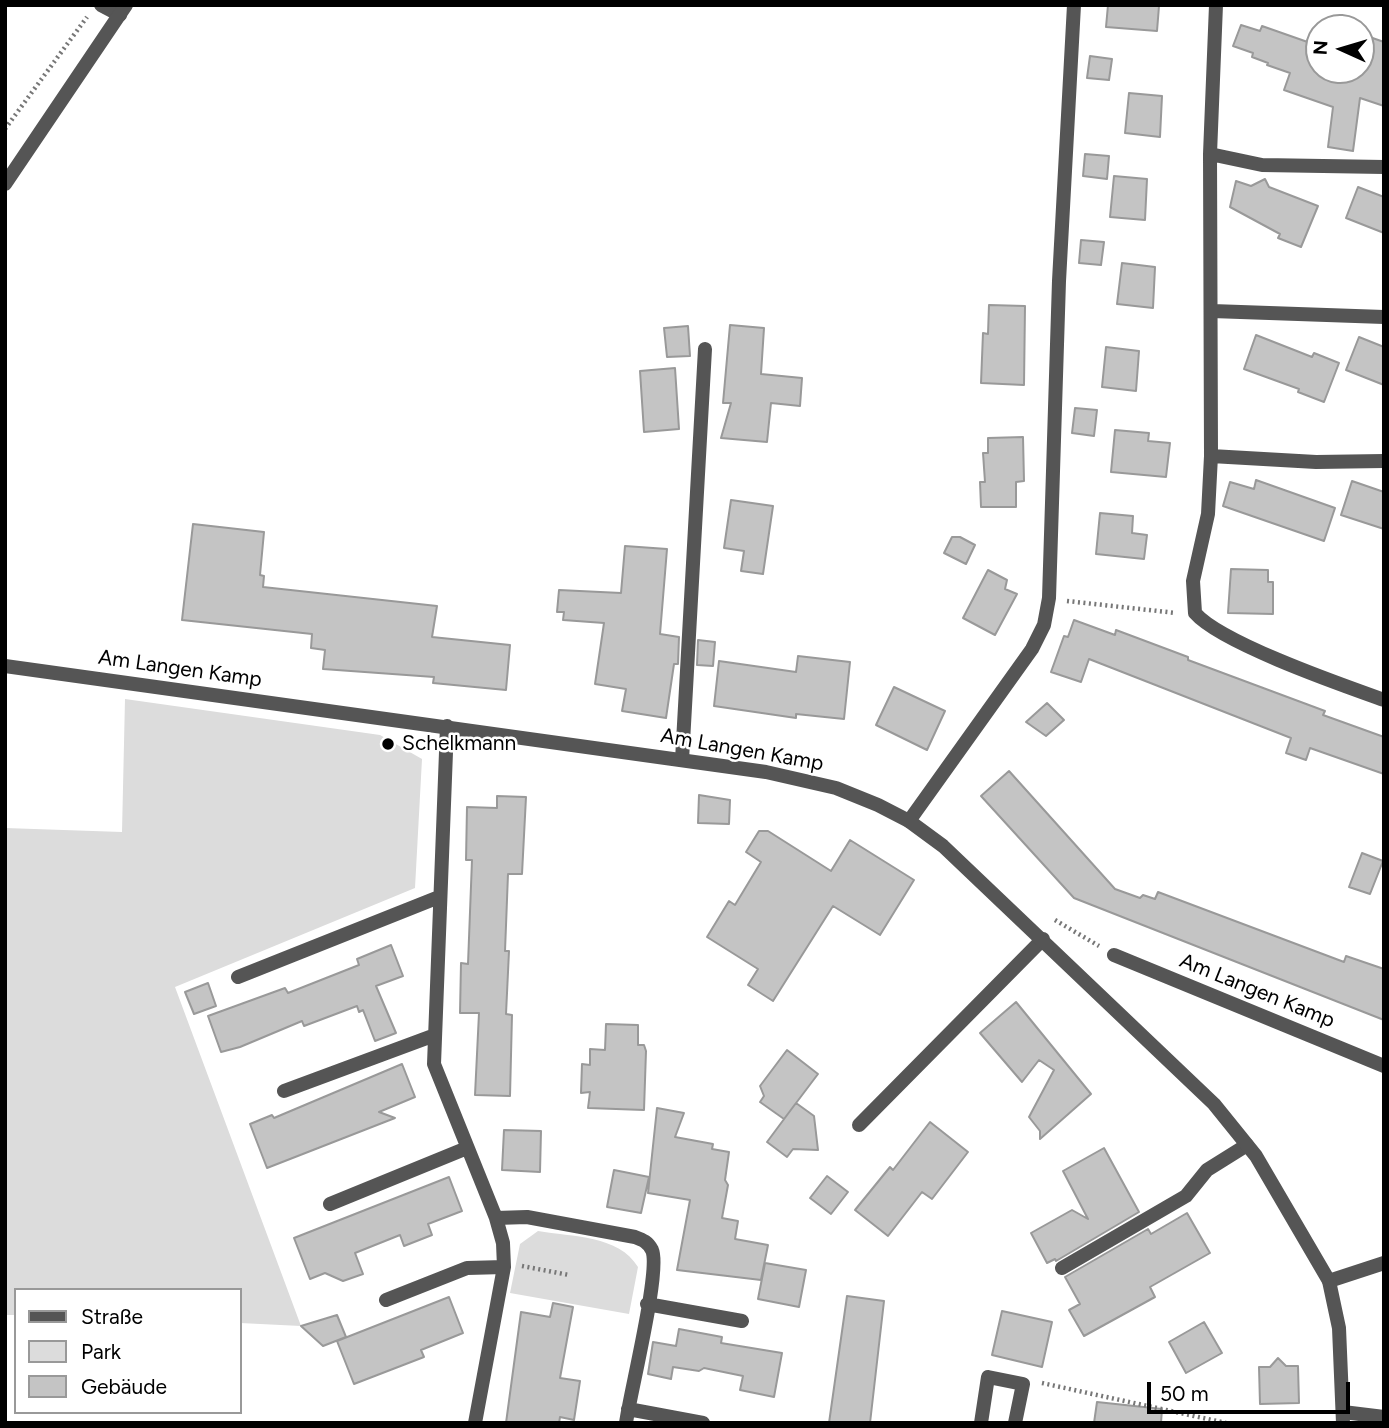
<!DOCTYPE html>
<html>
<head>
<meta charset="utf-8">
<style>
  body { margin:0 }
  #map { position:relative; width:1389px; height:1428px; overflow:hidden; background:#fff; font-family:Figtree,sans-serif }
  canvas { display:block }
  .frame { position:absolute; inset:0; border:7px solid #000; pointer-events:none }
  .legend { position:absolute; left:14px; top:1288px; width:228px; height:126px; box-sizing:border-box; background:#fff; border:2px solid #999; margin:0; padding:9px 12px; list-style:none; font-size:21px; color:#000 }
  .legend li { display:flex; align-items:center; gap:14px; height:35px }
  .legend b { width:35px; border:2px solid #999 }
  .north { position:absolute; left:1305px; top:14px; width:70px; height:70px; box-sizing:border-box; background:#fff; border:2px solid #999; border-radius:50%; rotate:274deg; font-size:19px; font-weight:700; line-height:28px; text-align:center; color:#000 }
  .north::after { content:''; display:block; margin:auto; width:24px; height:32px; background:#000; clip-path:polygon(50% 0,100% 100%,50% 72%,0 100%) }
  .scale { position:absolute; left:1147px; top:1382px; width:203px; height:32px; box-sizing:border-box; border:4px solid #000; border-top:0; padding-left:9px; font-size:21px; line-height:24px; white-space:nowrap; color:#000; -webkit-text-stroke:5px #fff; paint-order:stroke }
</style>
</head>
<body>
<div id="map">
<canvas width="1389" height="1428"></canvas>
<div class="frame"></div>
<ul class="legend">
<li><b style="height:9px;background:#555"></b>Straße</li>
<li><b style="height:19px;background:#dcdcdc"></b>Park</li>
<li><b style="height:19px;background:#c4c4c4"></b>Gebäude</li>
</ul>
<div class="north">N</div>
<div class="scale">50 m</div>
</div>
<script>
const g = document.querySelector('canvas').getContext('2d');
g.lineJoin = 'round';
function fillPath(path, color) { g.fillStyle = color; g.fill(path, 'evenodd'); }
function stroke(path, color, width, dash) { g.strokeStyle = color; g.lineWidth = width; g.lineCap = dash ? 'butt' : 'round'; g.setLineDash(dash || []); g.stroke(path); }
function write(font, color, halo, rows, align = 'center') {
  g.font = font + ' Figtree,sans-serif'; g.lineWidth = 5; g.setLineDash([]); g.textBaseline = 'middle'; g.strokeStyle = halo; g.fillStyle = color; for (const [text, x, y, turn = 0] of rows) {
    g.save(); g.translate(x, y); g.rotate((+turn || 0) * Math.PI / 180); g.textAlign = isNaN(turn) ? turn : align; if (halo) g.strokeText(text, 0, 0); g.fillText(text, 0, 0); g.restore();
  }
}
fillPath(new Path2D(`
  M125,699l255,36 42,24 -7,129 -240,99 126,339 -61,-3v-33h-224v25h-11v-487l117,4z
  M538,1231c34,6 81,4 100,36l-9,47 -119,-21 10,-49z`), '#dcdcdc');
const building = new Path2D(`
  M1108,5l51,1 -2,25 -51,-4z
  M1241,25l19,6 2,-5 57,20v24h42v-36l23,8v64l-24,-8 -7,53 -25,-4 5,-40 -49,-17 6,-17 -23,-8 1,-2 -16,-6 1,-4 -20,-7z
  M1090,56l22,3 -3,21 -22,-2z
  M1129,93l33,3 -2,41 -35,-4z
  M1085,154l24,2 -2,23 -24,-3z
  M1114,176l33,3 -2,41 -35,-3z
  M1265,179l4,8 49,19 -17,41 -23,-9 2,-4 -50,-27 6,-26 15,5z
  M1358,187l26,10v36l-38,-15z
  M1081,240l23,2 -3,23 -22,-2z
  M1122,263l33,4 -2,41 -36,-4z
  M989,305l36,1 -1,79 -43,-2 2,-50 5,1z
  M730,325l34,3 -3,46 41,4 -2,28 -29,-3 -4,39 -46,-4 10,-35h-8z
  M688,326l2,30 -23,1 -3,-29z
  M1256,335l56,22 2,-4 25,10 -15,39 -26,-10 1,-3 -55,-20z
  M1359,337l25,10v38l-38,-15z
  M1106,347l33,4 -3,40 -34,-4z
  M675,368l4,61 -35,3 -4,-61z
  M1075,408l22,2 -3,26 -22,-3z
  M1115,430l34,3 -1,8 22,2 -4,34 -55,-5z
  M1023,437l1,44 -8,1v25h-35l-1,-25h5l-2,-29h5v-15z
  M1256,480l79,28 -11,33 -101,-35 7,-24 24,7z
  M1352,481l32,11v37l-43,-14z
  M731,500l42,6 -10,68 -22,-3 3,-20 -20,-3z
  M1100,513l33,3 -1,17 15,2 -3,24 -48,-5z
  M193,524l71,8 -4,43 4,1 -1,11 174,19 -5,31 78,8 -4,45 -73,-7 1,-6 -111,-8 2,-19 -14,-2 1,-14 -130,-14z
  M952,537h8l15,8 -9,19 -22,-11z
  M625,546l42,3 -7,85 19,3 -1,27h-4l-8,54 -44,-7 4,-22 -31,-5 9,-61 -41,-3 1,-8h-7l2,-22 62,3z
  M1231,569l37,1v12h5v32l-45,-1z
  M988,570l19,10 -2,9 12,5 -22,41 -32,-17z
  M1074,620l41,15 1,-5 72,27v3l137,51 -2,4 61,22v37l-74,-26 -4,12 -20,-7 5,-15 -202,-79 -8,23 -30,-10 13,-36 4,1z
  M698,640l17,2 -2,24 -16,-1z
  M798,656l52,6 -6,57 -48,-5v4l-82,-12 5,-45 77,11z
  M894,687l51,24 -18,39 -51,-25z
  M1047,703l17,17 -18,16 -20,-14z
  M1009,771l106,118 25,9 3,-3 12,4 3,-7 186,70 2,-6 38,13v51l-310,-122 -93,-102z
  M699,795l31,5 -1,24 -31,-1z
  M497,796l29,1 -4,77h-14l-3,77h4l-3,63 6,1 -2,81 -35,-1 4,-82h-19l1,-50 7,1 4,-104h-6l1,-53 30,1z
  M759,831h9l63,40 19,-31 64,40 -34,55 -47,-29 -60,95 -25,-16 10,-16 -51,-32 22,-36 6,4 26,-43 -15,-10z
  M1362,853l21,8 -13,33 -21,-7z
  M391,945l12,31 -27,10 20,47 -21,8 -12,-31 -4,2 -2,-6 -53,20 -2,-5 -62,26 -19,5 -13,-36 77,-28 3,5 71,-28 -2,-6z
  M208,983l8,23 -22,8 -9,-22z
  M1016,1002l75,92 -51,45v-8l-11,-14 25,-47 -15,-10 -17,22 -42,-49z
  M606,1024l32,1v20h6l2,6 -2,59 -56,-2 2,-16 -9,1 1,-29 8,1v-16l15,1z
  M787,1050l31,24 -34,45 -24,-17 4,-6 -4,-10z
  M402,1064l13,33 -36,15 16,6 -128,50 -17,-44 22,-9 2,3z
  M796,1103l18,13 4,34 -25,-1 -6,8 -20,-15z
  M657,1108l27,5 -9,24 38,7 -1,5 17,3 -4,28 3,5 -6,33 16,3 -3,18 33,6 -7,35 -84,-10 13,-70 -42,-7z
  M930,1122l38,30 -36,47 -10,-7 -34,44 -33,-26 35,-43 3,3z
  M504,1130l37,1 -1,41 -38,-2z
  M1104,1148l35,64 -83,49 -1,-2 -8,4 -16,-30 41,-23 16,9 -25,-48z
  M614,1170l35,7 -8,36 -34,-6z
  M827,1176l21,16 -17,22 -21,-16z
  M449,1177l13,34 -34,13 4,11 -28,11 -4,-11 -45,18 8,21 -20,7 -18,-8 -15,6 -16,-41z
  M1187,1213l23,40 -60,34 5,10 -71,39 -15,-26 11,-6 -15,-27 83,-48 3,5z
  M765,1263l41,7 -7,37 -41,-8z
  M847,1296l37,5 -14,122h-41z
  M449,1297l14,36 -42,17 3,7 -70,27 -17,-43z
  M553,1303l20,4 -13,71 20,3 -6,39 -14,-3 -1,6h-53l15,-111 29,5z
  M1002,1311l50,11 -10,45 -50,-12z
  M337,1315l9,22 -23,9 -22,-20z
  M1204,1322l18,31 -36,20 -17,-31z
  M679,1329l43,8 -1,6 61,10 -8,44 -34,-7 3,-14 -39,-8 -5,3 -26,-4 -2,12 -23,-5 5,-32 23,4z
  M1278,1358l8,8h12l1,37 -39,1 -1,-37h11z
  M1097,1402l65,7 -1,14h-67z`);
fillPath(building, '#c4c4c4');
stroke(building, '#999', 2);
stroke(new Path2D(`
  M5,129l82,-112
  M1067,601l109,12
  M1055,920l44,26
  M522,1266l47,9
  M1042,1383l184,40`), '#777', 4.5, [2, 3.5]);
stroke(new Path2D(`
  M682,760l23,-411
  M909,821l123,-172 12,-24 5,-27 10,-317 15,-276
  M859,1125l184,-186
  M1062,1268l124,-72 21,-26 40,-25
  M1343,1412l41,5`), '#555', 14);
stroke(new Path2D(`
  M101,5l19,10
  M1216,5l-6,149 1,302 -3,58 -15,67 2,32c26,30 147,72 189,87
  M1210,154l52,11 122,2
  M1212,311l172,6
  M1211,456l105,6 68,-1
  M447,726l-13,338 62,154 7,25 1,24 -29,156
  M1114,955l270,111
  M238,977l201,-80
  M284,1091l151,-56
  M330,1204l137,-56
  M496,1218l31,-1 108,20c8,3 13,5 17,13 9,20 -22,143 -26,173
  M1329,1281l55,-18
  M386,1300l81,-32 37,-1
  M647,1304l95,17
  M628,1409l75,14
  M981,1423l7,-46 35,7 -8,39`), '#555', 14);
stroke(new Path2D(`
  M5,184l121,-179
  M5,666l761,106 70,16 42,17 31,16 34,25 271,258 42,52 73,125 10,47 4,95`), '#555', 14);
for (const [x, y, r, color] of [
  [388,744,7,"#000"]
]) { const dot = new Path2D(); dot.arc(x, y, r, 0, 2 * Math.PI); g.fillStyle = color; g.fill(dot); stroke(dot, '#fff', 2.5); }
write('21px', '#000', '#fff', [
  ["Am Langen Kamp",180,669,8],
  ["Am Langen Kamp",742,750,10],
  ["Am Langen Kamp",1257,991,22]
]);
write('21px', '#000', '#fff', [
  ["Schelkmann",402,744]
], 'left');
</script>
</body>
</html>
